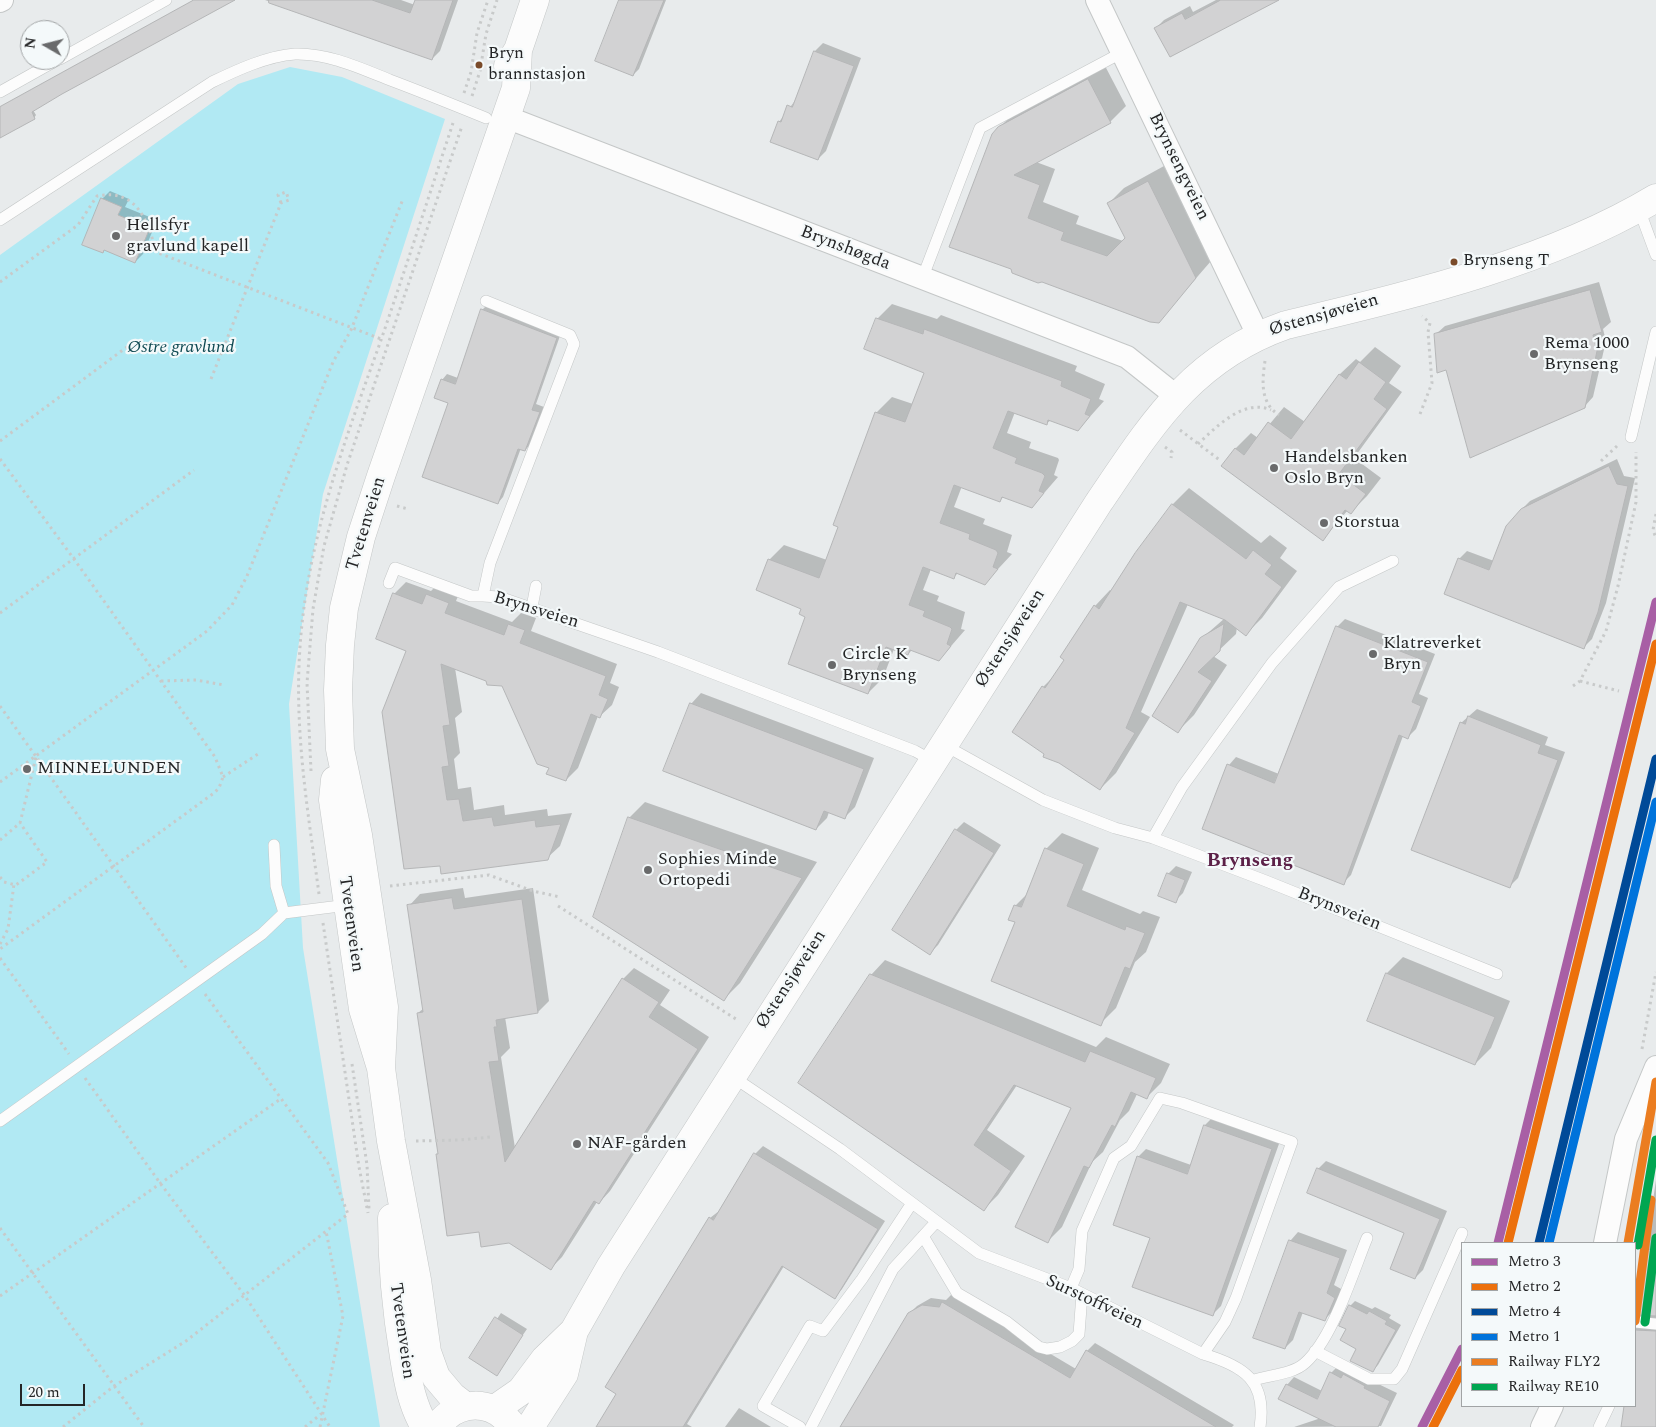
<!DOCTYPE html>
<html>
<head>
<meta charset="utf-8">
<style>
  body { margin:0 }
  #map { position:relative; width:1656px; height:1427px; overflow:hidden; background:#e8ebec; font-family:Spectral,serif }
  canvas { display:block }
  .legend { position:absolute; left:1461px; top:1242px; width:175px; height:165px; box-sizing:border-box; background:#f4f9fa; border:1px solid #a1a4a5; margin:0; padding:6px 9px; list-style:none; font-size:15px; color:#242526 }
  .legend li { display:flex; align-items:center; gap:10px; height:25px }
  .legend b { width:25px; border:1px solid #a1a4a5 }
  .north { position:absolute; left:20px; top:20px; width:50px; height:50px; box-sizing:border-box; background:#f4f9fa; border:1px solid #a1a4a5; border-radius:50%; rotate:278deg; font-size:14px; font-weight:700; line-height:20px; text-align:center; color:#242526 }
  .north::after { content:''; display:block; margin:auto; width:18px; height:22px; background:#696a6b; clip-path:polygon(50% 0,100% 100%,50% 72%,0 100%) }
  .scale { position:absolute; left:20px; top:1384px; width:65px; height:22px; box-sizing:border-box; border:2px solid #242526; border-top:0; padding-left:6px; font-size:15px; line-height:18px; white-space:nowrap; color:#242526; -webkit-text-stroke:4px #f4f9fa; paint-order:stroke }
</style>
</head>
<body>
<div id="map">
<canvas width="1656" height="1427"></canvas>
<ul class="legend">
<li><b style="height:6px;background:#a85fa5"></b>Metro 3</li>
<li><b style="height:6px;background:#ec700c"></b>Metro 2</li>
<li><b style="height:6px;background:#004a98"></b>Metro 4</li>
<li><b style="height:6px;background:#0073db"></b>Metro 1</li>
<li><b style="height:6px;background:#eb7d20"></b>Railway FLY2</li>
<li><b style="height:6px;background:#00a651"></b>Railway RE10</li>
</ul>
<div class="north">N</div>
<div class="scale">20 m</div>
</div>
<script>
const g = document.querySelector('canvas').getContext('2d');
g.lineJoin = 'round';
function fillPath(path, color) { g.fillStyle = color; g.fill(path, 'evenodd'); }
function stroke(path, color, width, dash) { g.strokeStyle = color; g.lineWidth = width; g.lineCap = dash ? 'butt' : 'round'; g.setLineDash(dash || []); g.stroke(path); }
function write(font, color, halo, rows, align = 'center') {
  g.font = font + ' Spectral,serif'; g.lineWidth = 4.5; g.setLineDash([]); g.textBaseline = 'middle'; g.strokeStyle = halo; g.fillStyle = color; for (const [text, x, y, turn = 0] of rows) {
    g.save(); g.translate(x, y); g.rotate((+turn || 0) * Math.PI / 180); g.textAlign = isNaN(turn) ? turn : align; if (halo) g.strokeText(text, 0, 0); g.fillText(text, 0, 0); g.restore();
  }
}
fillPath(new Path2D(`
  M290,67l52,10 103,42 -122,375 -34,210 14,244 77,479h-380v-1172l238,-171z`), '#b1e9f3');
fillPath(new Path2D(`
  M194,0h19l-180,110 3,5 -2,3 -34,19v-30z
  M265,0h136l14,5 1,-5h42l-18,51 -8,8z
  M621,0h45l-27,69 -6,6z
  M1216,0h55l-115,28 8,-8 26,-14 3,6z
  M823,43l38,15 -35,93 -8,8 -39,-37 18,-24 18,-47z
  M1104,64l22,42 -16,16 -74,40 19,7 -12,33 36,14 -3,8 47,17 3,-3 -18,-34 16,-16 40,-22 47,95 -52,60 -117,-40 -43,-153 17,-17z
  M110,191l19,8 -4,8 32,13 -14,34 -8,8 -30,-13 -3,3v-53z
  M1599,282l12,40 -8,7 3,12 -13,56 -9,10 -137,-38 -12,-34 10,-9z
  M892,304l45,15 4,-4 136,51 -2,5 30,13 -6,15 5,2 -26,29 -27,-10 -5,4 -31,-12 -8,21 24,9 -2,6 29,10 1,2 -5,15 4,2 -26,30 -28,-11 -4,5 -38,-15 -8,21 31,12 -2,5 29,11 -5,17 5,2 -27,29 -27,-10 -4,4 -23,-8 -8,21 16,6 -2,5 28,11 -4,17 4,1 -26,30 -27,-10 -4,4 -14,-5 -11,29 -15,15 -61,-77 -38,-56 15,-15 43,15 49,-147 16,-16 21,7 12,-32 -48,-53z
  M487,305l74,28 -25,71 8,3 -14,38 -5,5 -4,-2 -18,49 -5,6 -48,-101 -8,-22 5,-6 11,4 24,-68z
  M1375,347l26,19 -12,17 13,9 -48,66 27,20 -14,18 -16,16 -3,-2 -25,29 -88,-90 16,-16 7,5 26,-31 21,15 35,-48 16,-15 4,3z
  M1617,459l7,17 11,2 -29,125 -14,36 -8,8 -125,-88 8,-8 27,10 28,-52 8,-8z
  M1189,488l72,55 9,-8 17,13 -7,10 17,13 -35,47 -16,16 -9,-7 -1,7 -23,22 14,9 -33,50 -16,16 23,-92 24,-21 -37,-14 -47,108 9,5 -34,56 -16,16 -57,-102 14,-14 38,-67 15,-16 2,1 61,-87z
  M406,582l25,9 8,-8 21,8 -4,10 56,21 9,-9 15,5 -5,13 86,33 -7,19 9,4 -7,18 -12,11h-2l-20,52 -12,12 -16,-13 -48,-83 -47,-16 7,44 -7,6 5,35 -6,6 4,30 13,-2 3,23 30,-5 1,10 42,-6 1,7 24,-3 -12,33 -13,12 -105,15 -34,-223 -14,-56z
  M1345,619l90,35 -16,40 9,4 -12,31 -8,8 -5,-1 -52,139 -8,8 -114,-118 7,-8 43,17 58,-147z
  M701,693l173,65 -19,49 -11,11 -15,-6 -2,6 -11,11 -125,-125z
  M1477,709l71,28 -3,8 20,7 -47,126 -8,8 -49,-163z
  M645,802l172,60 -77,121 -16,16 -95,-181z
  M964,822l37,23 -63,100 -8,8 -37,-23 63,-100z
  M1062,833l37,15 -17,42 58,24 3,-3 17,6 -14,35 -11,10 -19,46 -16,16 -84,-102v-17l12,-12 18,-44z
  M1176,866l16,6 -9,21 -8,8 -7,-27z
  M463,888l2,10 68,-10 16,113 -11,11 -33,5 5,31 -9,9 14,91 108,-169 11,-11 36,22 -10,15 49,32 -99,154 -11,12 -2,-1 -35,55 -11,11 -42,-26 -29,-12 -43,-75 2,-2 -21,-140 6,-5 -15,-102 11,-12z
  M1403,957l107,44 -19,47 -16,16 -107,-44 19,-47z
  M885,960l211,87 10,-10 64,27 -9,19 -15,15 -9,-4 -8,17 -9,9 -17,32 -11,10 -30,65 -14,14 25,-134 -56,-22 -30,45 38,26 -27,39 -14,14 -113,-234z
  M1213,1117l67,24 -59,165 -8,8 -61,-77 -14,-80 8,-8 45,16 14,-40z
  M763,1146l122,75 -43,68 -7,8 -51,-31 -97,158 5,3h-95l21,-34 92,-175 9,-7 36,-57z
  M1326,1161l121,50 -24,59 -8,8 -9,-45 -88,-64z
  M1656,1180v247h-34l3,-21h10v-78l13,-13 -12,-1z
  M1298,1232l49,18 -13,35 9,5 -11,22 -8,8 -21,-8 -10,28 -8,8 -30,-11 36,-97z
  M951,1295l125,74 11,-18 8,-8 139,82 -2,2h-391l68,-113 8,-8 14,-8 15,2z
  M1355,1301l17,8 3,-2 16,8 -2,3 12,7 -23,40 -5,5 -25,-42 2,-22z
  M501,1313l26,16 -31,45 -25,-16z
  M1339,1365l58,28 -16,33 -87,1 27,-9 -34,-33 7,-8 28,14 9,-18z
  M739,1408l32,19h-46z`), '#0003');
const building = new Path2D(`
  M194,0h41l-173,94 -30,18 3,7 -35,19v-31z
  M269,0h103l38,13 5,-13h38l-21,60 -163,-57z
  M619,0h45l-31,76 -38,-15z
  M1221,0h58l-109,57 -16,-29 28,-15 3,6z
  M814,51l40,15 -36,94 -48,-18 8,-21 3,1 6,-17 5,2z
  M1088,79l23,44 -97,52 26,10 -12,33 36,14 -3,8 46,16 18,-18 -18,-35 41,-22 48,97 -37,45 -9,-1 -108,-40 -4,1 -26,-10 -1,-4 -62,-22 43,-113 6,-7z
  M101,198l21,9 -4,8 32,13 -15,35 -31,-13 -1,3 -21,-8z
  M1590,290l12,42 -9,3 4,16 -12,57 -115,50 -24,-88 -9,3 -3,-39z
  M481,309l76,29 -25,72 8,2 -15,39 -7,-2 -20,55 -76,-27 26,-74 -14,-5 7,-19 14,5z
  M876,318l47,16 1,-5 138,52 -1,5 30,13 -6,15 5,2 -12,15 -30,-11 -1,5 -39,-14 -15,37 24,10 -2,5 27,10 3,3 -6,15 5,2 -12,15 -30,-11 -2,5 -46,-17 -14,38 30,11 -1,5 27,11 2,3 -5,14 5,2 -13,16 -29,-12 -2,6 -31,-12 -14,38 16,6 -2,5 27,11 2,2 -5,15 4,2 -12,15 -29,-11 -2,5 -22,-8 -18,47 -80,-30 17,-47 -6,-3 2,-5 -45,-19 12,-31 51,19 19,-51 -5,-2 42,-113 30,10 19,-49 -60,-24z
  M1359,362l27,20 -12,17 13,10 -48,65 27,20 -15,20 -6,-4 -22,31 -102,-75 14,-18 9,7 24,-33 23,17 48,-65 7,5z
  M1609,466l8,18 11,2 -30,126 -14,37 -140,-55 14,-36 31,12 17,-44 15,-17z
  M1172,504l74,55 7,-9 19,15 -7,9 17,13 -36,49 -21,-16 -45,-18 -54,126 9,5 -35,57 -41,-27 -16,-6 1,-3 -32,-22 30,-46 3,2 19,-28 -4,-3 34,-52 5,4 36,-56z
  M393,593l29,11 4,-10 23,9 -4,10 59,22 4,-11 17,6 -5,13 86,33 -7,19 9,4 -8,19 -9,-4 -25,67 -20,-7 3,-6 -12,-4 -35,-78 -15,-1 -1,-4 -45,-17 9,61 -7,1 6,40 -7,1 5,33 12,-1 4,22 29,-4 2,9 41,-6 1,7 25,-3 -13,36 -107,14 -1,-8 -36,3 -22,-157 24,-61 -30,-12z
  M1224,624l-4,27 -22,21 14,9 -34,52 -26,-17 48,-78z
  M1336,626l92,36 -16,40 9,4 -13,33 -9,-4 -55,150 -142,-56 25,-65 47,19z
  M690,703l174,66 -19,50 -21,-8 -8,19 -153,-59z
  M1468,716l73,29 -3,8 20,7 -48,128 -99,-38 49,-128 5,2z
  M628,817l174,61 -78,123 -131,-84z
  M955,829l39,24 -64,102 -38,-25z
  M1045,848l39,16 -17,42 58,24 1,-4 19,7 -15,36 -5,-2 -24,59 -110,-45 24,-59 -7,-2 6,-15 7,2z
  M1167,873l18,7 -9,23 -18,-7z
  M452,898l2,11 68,-10 16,114 -42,7 1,7h-3l5,34 -10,1 16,100 117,-184 37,24 -10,15 49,32 -99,155 -5,-3 -43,69 -42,-27 -28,4 -2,-15 -32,4 -11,-82h2l-21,-141 6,-1 -16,-107z
  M1386,973l109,44 -20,48 -108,-44z
  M870,974l215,88 5,-11 66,27 -9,21 -16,-7 -16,35 -3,-2 -23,43 -5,-2 -36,77 -33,-16 56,-119 -57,-23 -40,60 37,26 -27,40 -186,-128z
  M1204,1125l68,24 -59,167 -81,-29 18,-49 -37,-13 24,-69 50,18z
  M754,1153l124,76 -43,70 -53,-33 -99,161h-87l20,-33 -11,-7 104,-170 4,3z
  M1317,1168l123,51 -25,60 -25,-10 14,-36 -97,-40z
  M1289,1240l51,18 -13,35 8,5 -10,23 -26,-9 -14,37 -32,-11z
  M1645,1249l11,1v66l-21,-1z
  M942,1302l128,76 16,-28 130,77h-376l68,-114 14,-8 17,2z
  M1349,1305l18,9 2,-3 18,10 -2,3 11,6 -23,42 -23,-11 6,-12 -16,-9 6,-11 -7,-3z
  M495,1317l28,18 -26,41 -28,-18z
  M1635,1330l21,1v96h-35l3,-21h11z
  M1330,1372l11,6 2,-4 22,12 -1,2 26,13 -12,26h-42l-58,-28 8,-15 31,15z`);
fillPath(building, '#d2d2d3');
stroke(building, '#b5b6b7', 1);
const lane = new Path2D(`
  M60,59l106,-59
  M0,92l57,-32
  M1639,209l17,46
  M0,220l212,-138c25,-12 55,-26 83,-28 33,-1 65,14 95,26 32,12 64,25 96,38
  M922,279l58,-151 143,-76
  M486,301l84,34 4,9 -84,219 -7,33 16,1 159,55 257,99 18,10
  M1631,437l25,-105
  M389,583l6,-15 76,28h12
  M532,607l4,-21
  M944,745l99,55 72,28 38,10 113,43 231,93
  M1153,838l29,-51 90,-124 67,-76 54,-26
  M274,845l2,41 8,27
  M733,1077l107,72 139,104 92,35 132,66c41,12 64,27 57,73
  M0,1121l262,-187 22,-21 64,-8
  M923,1236l34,57 50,29 32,25 8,2 13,-2 12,-6 7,-7 3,-40
  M1071,1288l8,-19 3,-38 32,-73 17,-12 29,-48 22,5 110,39 -56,156 -11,24 -22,32
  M1635,1322l21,2
  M1315,1351l54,28h25l8,-10 60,-136
  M1254,1380c16,-5 39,-6 51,-17 28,-25 48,-91 62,-125
  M800,1427l-37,-21 47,-80 13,5 39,-52 50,-76
  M811,1427l82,-158 43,-47
  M1599,1427l10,-21`);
const street = new Path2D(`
  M1097,0l161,335
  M0,1l2,-1
  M506,117l621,240 49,39
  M1605,1243l21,-104 30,-72
  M1542,1427l10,-21`);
const secondary = new Path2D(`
  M508,66l10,-16 17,-50
  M335,780l-2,20 30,209 18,59 10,73 26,139 10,72 9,25 16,19 13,10
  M381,1068l3,-61 -26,-172 -18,-86 -2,-59 2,-45 4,-37 17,-71 20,-61 135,-388 2,-38
  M392,1218c0,48 4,91 12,139 4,25 8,48 21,70
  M495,1409l26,-18 24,-32 29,-28
  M437,1427c20,-28 56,-29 76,0
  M530,1427l34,-53 10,-43 37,-65 488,-764c53,-78 93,-144 187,-177 124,-30 260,-61 370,-127`);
stroke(lane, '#c4c7c7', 12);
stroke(street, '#c4c7c7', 24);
stroke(secondary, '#c4c7c7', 29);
stroke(new Path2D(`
  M464,93l7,-21 6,-39 11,-33
  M472,96l8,-25 6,-37 11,-34
  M0,282l78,-57 19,-29c40,-8 51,25 59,56l225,87
  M1265,361c-3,20 -5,42 14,54
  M211,379l70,-176 8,-3 -3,-8 -8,3 3,8
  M1420,414l12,-31 -4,-51 2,-9 -8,-7
  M1180,430l41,31
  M0,441l131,-97
  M1198,444c18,-17 46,-46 73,-34
  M1165,447l7,5 -1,6
  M0,459l74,100 141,198 8,20 -4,11 -5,5 -214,156
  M1601,461l16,-15
  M397,506l11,3
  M1656,514l-3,16 3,8
  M0,613l194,-143
  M161,681l35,-1 28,5
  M1580,681l39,10
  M1573,686l7,-5 26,-50 12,-45 18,-84v-50
  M0,706l187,263
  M311,771l-4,-88 6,-74 11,-63 23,-81 115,-339
  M223,777l35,-23
  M0,782l207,-151 25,-26 15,-29 86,-214 18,-32 52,-131
  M0,840l20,-17 16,-66
  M0,877l4,5 12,3 31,-23 -27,-39
  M390,886l99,-11 44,16 27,6
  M319,894c-11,-82 -25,-163 -19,-247 7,-106 44,-204 80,-304 25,-73 49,-147 73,-220
  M558,906l181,115
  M323,923l36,244 9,46
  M0,944l8,-15 6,-45
  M0,958l69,96
  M1642,1049l14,-77
  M352,1064l15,101 2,44
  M85,1078l75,105 85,113 85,131
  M416,1141l43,-1 31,-3
  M0,1228l144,199
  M0,1296l282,-198
  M63,1427l51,-41 72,-45 162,-127 -20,-51 -123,-169
  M305,1427l16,-13
  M320,1427l23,-111 -17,-85`), '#c8caca', 3, [2.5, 4]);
stroke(lane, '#fcfcfc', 11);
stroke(street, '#fcfcfc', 22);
stroke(secondary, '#fcfcfc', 28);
stroke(new Path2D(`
  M1628,1243l28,-161
  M1635,1321l16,-121`), '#eb7d20', 9);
stroke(new Path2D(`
  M1638,1245l18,-105
  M1645,1322l11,-84`), '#00a651', 9);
stroke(new Path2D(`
  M1498,1243l158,-641
  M1422,1427l40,-78`), '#a85fa5', 9);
stroke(new Path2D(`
  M1508,1243l148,-599
  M1433,1427l29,-57`), '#ec700c', 9);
stroke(new Path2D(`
  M1539,1243l117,-484`), '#004a98', 9);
stroke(new Path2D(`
  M1549,1243l107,-441`), '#0073db', 9);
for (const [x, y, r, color] of [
  [479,65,4.5,"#7a4b2a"],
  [116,236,5,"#696a6b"],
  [1454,262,4.5,"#7a4b2a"],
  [1534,354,5,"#696a6b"],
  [1274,468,5,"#696a6b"],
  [1324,523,5,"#696a6b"],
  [1373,654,5,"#696a6b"],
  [832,665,5,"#696a6b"],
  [27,769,5,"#696a6b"],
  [648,870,5,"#696a6b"],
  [577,1144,5,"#696a6b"]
]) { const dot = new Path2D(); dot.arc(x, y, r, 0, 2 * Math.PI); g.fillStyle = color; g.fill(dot); stroke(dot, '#f4f9fa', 2); }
write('17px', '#242526', '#f4f9fa', [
  ["Bryn",488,55],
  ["brannstasjon",488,76],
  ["Brynseng T",1463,262]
], 'left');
write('18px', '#242526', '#f4f9fa', [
  ["Brynsengveien",1178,167,64],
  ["Brynshøgda",845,249,21],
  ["Østensjøveien",1324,316,-16],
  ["Tvetenveien",367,524,-73],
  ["Brynsveien",536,611,17],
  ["Østensjøveien",1011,639,-57],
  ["Brynsveien",1339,910,22],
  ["Tvetenveien",350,924,82],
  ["Østensjøveien",792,980,-57],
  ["Surstoffveien",1094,1303,25],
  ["Tvetenveien",401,1331,82]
]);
write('18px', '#242526', '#f4f9fa', [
  ["Hellsfyr",126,226],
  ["gravlund kapell",126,247],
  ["Rema 1000",1544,344],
  ["Brynseng",1544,365],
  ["Handelsbanken",1284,458],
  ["Oslo Bryn",1284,479],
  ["Storstua",1334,523],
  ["Klatreverket",1383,644],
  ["Bryn",1383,665],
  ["Circle K",842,655],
  ["Brynseng",842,676],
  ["MINNELUNDEN",37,769],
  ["Sophies Minde",658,860],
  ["Ortopedi",658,881],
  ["NAF-gården",587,1144]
], 'left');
write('italic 18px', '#0e4952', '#f4f9fa', [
  ["Østre gravlund",181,348]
]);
write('bold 20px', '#5c2148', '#f4f9fa', [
  ["Brynseng",1250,862]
]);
</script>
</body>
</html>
